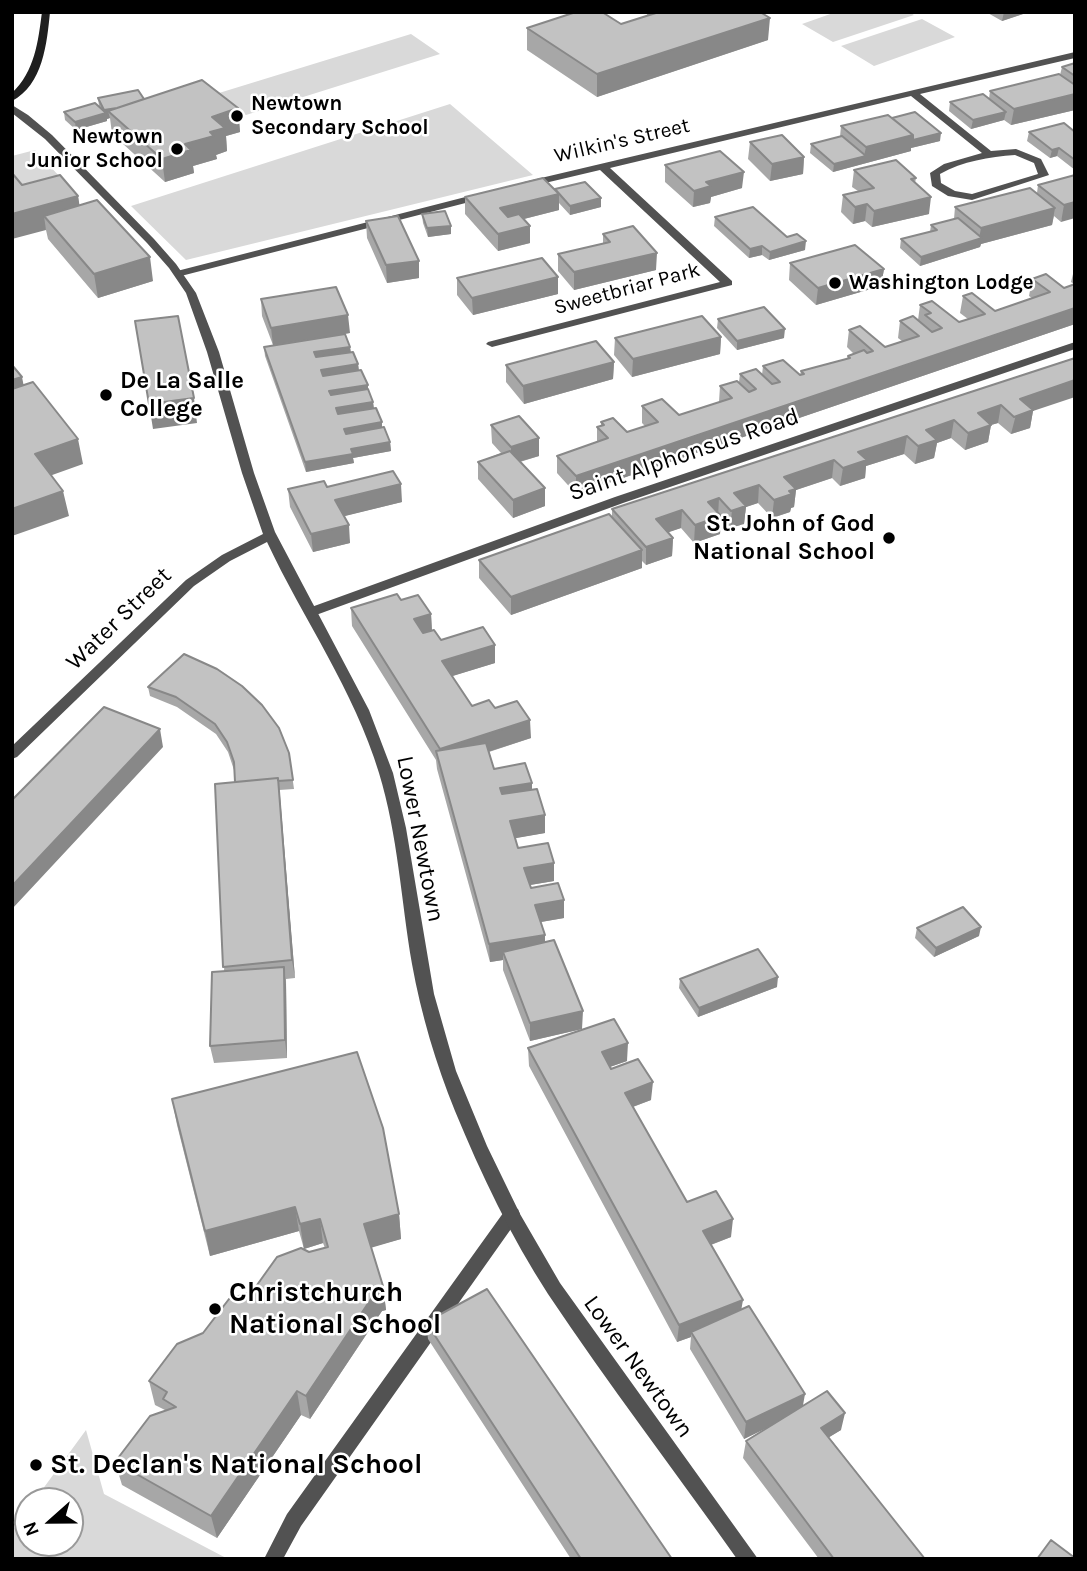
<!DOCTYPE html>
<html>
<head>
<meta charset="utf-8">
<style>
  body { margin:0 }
  #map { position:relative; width:1087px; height:1571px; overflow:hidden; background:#fff; font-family:Karla,sans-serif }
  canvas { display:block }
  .frame { position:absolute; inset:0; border:14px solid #000; pointer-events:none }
  .north { position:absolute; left:14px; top:1487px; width:70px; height:70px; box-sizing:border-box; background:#fff; border:2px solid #999; border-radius:50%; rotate:249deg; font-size:19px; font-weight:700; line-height:28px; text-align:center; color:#000 }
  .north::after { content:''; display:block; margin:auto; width:24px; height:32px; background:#000; clip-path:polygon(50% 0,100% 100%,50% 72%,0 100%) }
</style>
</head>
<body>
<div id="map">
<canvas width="1087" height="1571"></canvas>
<div class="frame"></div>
<div class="north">N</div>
</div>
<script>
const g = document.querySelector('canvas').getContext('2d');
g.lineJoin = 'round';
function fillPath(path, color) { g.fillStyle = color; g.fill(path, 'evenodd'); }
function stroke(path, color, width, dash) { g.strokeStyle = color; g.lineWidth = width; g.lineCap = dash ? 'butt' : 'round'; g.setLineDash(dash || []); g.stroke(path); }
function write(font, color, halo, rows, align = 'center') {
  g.font = font + ' Karla,sans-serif'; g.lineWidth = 5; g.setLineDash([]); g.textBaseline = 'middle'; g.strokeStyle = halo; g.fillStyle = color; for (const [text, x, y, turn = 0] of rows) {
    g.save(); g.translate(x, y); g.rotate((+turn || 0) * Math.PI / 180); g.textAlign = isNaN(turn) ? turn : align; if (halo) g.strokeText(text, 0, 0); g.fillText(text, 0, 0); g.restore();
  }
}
fillPath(new Path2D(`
  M836,12h73l5,3 -81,27 -31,-18z
  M922,19l33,18 -81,29 -33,-20z
  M411,34l29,20 -194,61 -27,-22z
  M450,104l83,71 -347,85 -55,-54z
  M35,150l25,27 -48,14v-35z
  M86,1430l18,64 124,65h-216v-28l16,-21v33h42v-42h-36z`), '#d9d9d9');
fillPath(new Path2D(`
  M512,1207l6,2 2,5 -2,5 -217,307 -18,33h-19l23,-45 219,-305z`), '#525252');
fillPath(new Path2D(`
  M1075,52v6l-155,36 71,57 25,-2 25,10 8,16 -77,25 -24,-4 -16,-10 -2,-13 14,-9 38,-11 -71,-57 -301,72 122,113v4l-240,62 -6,-3 2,-2 232,-60 -120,-112 -72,17 -5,-3 1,-2zM1015,155l19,8 4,11 -66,20 -17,-3 -14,-8 -1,-9c23,-13 49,-17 75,-19z
  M481,193l5,3 -1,2 -304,78 -5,-3 1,-2z
  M1075,342v7l-452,154 -307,112h-10l-1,-3 1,-3 309,-112z`), '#525252');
fillPath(new Path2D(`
  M12,105l16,10 24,20 102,104 22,25 20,29 23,59 35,121 21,59 94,178 24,63 13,55 28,166 22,77 31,75 33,68 40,69 198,276h-21c-62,-88 -129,-175 -189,-265 -37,-57 -67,-120 -93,-183 -19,-47 -34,-97 -43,-147 -11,-64 -14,-129 -33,-191 -25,-83 -76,-154 -112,-231l-37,19 -36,25 -177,171 -5,2v-13l174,-166 36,-25 41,-21 -21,-61 -35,-121 -21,-59 -17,-25 -22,-25 -102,-104 -33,-26z`), '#525252');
fillPath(new Path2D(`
  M42,12h8c-3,31 -7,73 -38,89v-8c23,-22 26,-51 30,-81z`), '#1f1f1f');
fillPath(new Path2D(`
  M647,12h113l8,28 -171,57 -70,-47v-22l94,-4 26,-8z
  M986,12h43l-27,9z
  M1075,63v47l-64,15 -7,-5 -33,9 -22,-18 1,-9 39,-3 1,-8 70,-16 2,-8z
  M98,98l46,1 94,9 2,24 -14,4 1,15 -11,4 1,4 -24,7 1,7 -29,9 -53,-48 -2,-16 -3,1v2l-31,9 -11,-10 -1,-8 35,-6z
  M892,118l48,23 -29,7v3l-78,21 -23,-19 1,-9 29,-7 1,-11z
  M1029,132h46v38l-18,-14 -7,2 -23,-17z
  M750,142l54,15 -1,17 -33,7 -22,-22z
  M665,165l77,23 -31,9 -1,6 -17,4 -28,-25z
  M854,170l62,8 -1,5 14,31 -57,13 -7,-6 -12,3 -12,-12 2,-17 15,-4 -6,-4z
  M1075,175l-14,47 -7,-6 -2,9 -71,19 -1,3 -60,19 -20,-18 1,-9 29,-7 1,-7 23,-6 1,-12 82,-14 1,-8z
  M22,185l56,11 1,9 74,76 -55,17 -50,-59 -2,-9z
  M555,189l46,9v9l-31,8 -11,-12v7l-35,9 6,24 -32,8 -33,-37v-17z
  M422,214l29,20 -23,3 -5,-14z
  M715,217l72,20 18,13 -36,10 -7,-5 -13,3 -35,-32z
  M366,221l53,40v17l-32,5 -20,-45z
  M603,234l53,36 -82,20 -16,-19v-17l45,-10z
  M790,263l94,6 -3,17 -65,19 -27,-25z
  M1075,266v58l-499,170 -19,-21v-17l40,-14v-15l4,-1v-4l26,10 18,-6 -3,-3v-17l37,9 40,-13 1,-16 19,-4 1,-8 22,1 1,-9 37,9 1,-4 46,-12 1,-3 6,-2 -7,-7 2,-17 36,17 17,-6 -4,-3 2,-17 18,-1 2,-15 39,17 9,-3 -8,-6 3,-17 32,15 37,-13 -3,-2 3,-17 32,9 10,-4 -3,-2z
  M558,277v17l-85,21 -16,-20v-17z
  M261,299l89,34 -64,10 64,4 1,5 7,12 1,6 9,19 5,13 1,6 8,20 8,14 1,9 -38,7 1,5 -48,9 -41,-116 -1,-9 9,-2 -11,-29z
  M718,319l66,19 -47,12 -20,-22z
  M721,337l-1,17 -88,23 -18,-22 1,-17z
  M1075,358l-42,53 -3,17 -19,6 -13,-11 -7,2 -3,17 -23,8 -14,-12 -14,5 -3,15 -19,6 -11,-10 -38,12 -1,12 -25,8 -8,-8 -36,12 -2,17 -3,1 -1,4 -18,6 -14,-15 -12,4 -2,17 -14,4 -9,-9 -1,15 -26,9 -13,-15 -13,4 5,6 -1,18 -26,9 -4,-4v7l-131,47 -32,-37v-18l133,-42v-9z
  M614,362l-1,17 -89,25 -18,-22v-17z
  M491,425l48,13v18l-19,6 25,44 -32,12 -35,-39v-17l23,-9 -9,-10z
  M327,487l75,15 -58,14 6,27 -37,9 -23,-45 -2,-18z
  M401,600l30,14 1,16 9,10 54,5v18l-43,13 20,30 23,2 36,30 -42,14 5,17 38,21 13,25v18l-30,5 3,10 36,33 -24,4 1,3 33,30 -23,4 4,13v7l37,87 -52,12 -27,-71v-10l-13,2 -53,-193 -1,-9 -84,-134 -1,-18z
  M184,654l105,99 5,36 -15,1 16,188 -9,1 1,79 -73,5 -4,-17 14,-75 11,-189 -1,-12 -6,-18 -12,-18 -39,-27 -27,-11 -2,-9z
  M917,928l62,8 -45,21 -19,-19z
  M680,979l97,8 -79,30 -19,-29z
  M528,1048l99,13 -17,6 41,33 -18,7 54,95 44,35 -20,8 30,65 62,96 38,24 -12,7 96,122h-106l-76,-101 3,-17 24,-15 -26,13 -54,-90 1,-12 -14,5 -148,-276z
  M172,1099l227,115 2,25 -30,8 12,39 3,24 -4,1 -72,108 -9,-4 -84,123 -95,-53 -7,-23 50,-52 -10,-5 -6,-24 103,-89 73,-44 -2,-5 -19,6 -5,-18 -89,25 -33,-131z
  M426,1322l246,237h-101l-143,-220z`), '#a7a7a7');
fillPath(new Path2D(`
  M1004,12h25l-27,9z
  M770,18l-2,22 -171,57v-23z
  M1075,94v16l-64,15 3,-16z
  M146,102l-38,9 2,7 -3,1v2l-31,9 -1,-8 30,-9 -1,-3z
  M238,108l2,24 -14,4 1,15 -11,4 1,4 -24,7 1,7 -29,9 -3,-23 23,-15 27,-27z
  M1006,112l-2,8 -33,9 2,-9z
  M941,133l-1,8 -29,7v3l-78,21 1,-8 30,-8 2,-9 47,-12z
  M1059,148l-2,8 -7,2 2,-8z
  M804,157l-1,17 -33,7 2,-17z
  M744,172l-2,16 -31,9 -1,6 -17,4 1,-16 12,-9z
  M559,194v16l-59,15v-17z
  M78,196l4,24 -38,-4 2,14 -34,9v-25z
  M931,197l-2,17 -57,13 2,-16z
  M601,198v9l-31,8v-9z
  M1075,202v16l-14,4 3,-17z
  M867,204l-2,17 -12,3 2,-17z
  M1055,208l-3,17 -71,19 -1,3 -60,19 1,-9 58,-18 2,-11z
  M451,226v8l-23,3 -1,-9z
  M530,226v17l-32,8v-17z
  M806,241l-1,9 -36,10 1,-8z
  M762,246v9l-13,3 1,-9z
  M657,253l-1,17 -82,20v-18z
  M150,257l3,24 -55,17 -4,-24z
  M419,261v17l-32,5 -1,-18z
  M884,269l-3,17 -65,19 2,-17z
  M558,277v17l-85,21 -1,-17z
  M1075,308v16l-499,170v-18z
  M348,315l2,18 -77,12 -2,-17z
  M785,329l-1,9 -47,12v-9z
  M721,337l-1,17 -88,23 1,-18z
  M350,347l1,9 -36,5 -1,-9z
  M614,362l-1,17 -89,25 -1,-18z
  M358,364l1,9 -37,6 -1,-9z
  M22,377l5,25 -15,4v-26z
  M1075,380v17l-42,14 -3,17 -19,6 9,-35z
  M368,385v9l-38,6 -1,-9z
  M194,398l3,25 -44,6 -4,-25z
  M373,402l1,10 -37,6 -1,-10z
  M1001,405l-3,18 -7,2 -3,17 -23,8 3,-17 10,-20z
  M954,420l-3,18 -14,5 -3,15 -19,6 3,-18 8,-16z
  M382,422v10l-38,6v-9z
  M907,436l-3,18 -38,12 -1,12 -25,8 3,-18 15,-16z
  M539,438v18l-28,8v-17z
  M78,439l5,25 -42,15 -6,-25z
  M390,442l1,9 -38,7 1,5 -48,9 -1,-10 46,-13z
  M834,460l-2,18 -36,12 -2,17 -3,1 -1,4 -18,6 2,-18 10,-23z
  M401,484l1,18 -65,16 -2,-18z
  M759,485l-1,18 -12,4 -2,17 -14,4 4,-35z
  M545,488v18l-32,12v-18z
  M63,491l6,25 -57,20v-27z
  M719,498l-1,18 -10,-14z
  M682,510l-1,18 -26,9 1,-18z
  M721,516l-1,18 -26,9 1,-18z
  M349,525l1,18 -37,9 -2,-18z
  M673,538l-1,18 -26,9v-18z
  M642,550v18l-131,47v-18z
  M431,614l1,19 -17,5 -1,-19z
  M495,645v18l-52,16 -1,-18z
  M530,720l1,18 -90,29 -1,-18z
  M160,729l3,18 -151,162v-23z
  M278,778l2,18 15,182 -3,-18z
  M532,783v18l-32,5v-18z
  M545,815v18l-34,6 -1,-18z
  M554,863v18l-30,5v-18z
  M564,900v18l-29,5v-18z
  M981,927l-2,9 -45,21 2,-9z
  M545,935v18l-42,-1v8l-13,2 -1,-18z
  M284,967l2,18 1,73 -2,-18z
  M778,977l-1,10 -79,30 1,-9z
  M583,1011l-1,18 -52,12v-18z
  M628,1043l-1,18 -26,9 1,-18z
  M653,1082l-2,18 -27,10 1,-17z
  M295,1207l4,24 -89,25 -5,-25z
  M399,1214l2,25 -34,10 -3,-25z
  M320,1219l3,24 -19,6 -4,-25z
  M733,1219l-2,18 -29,11 1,-17z
  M383,1286l3,24 -4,1 -72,108 -4,-23 73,-109z
  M743,1300l-3,17 -49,15v5l-14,5 2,-17z
  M297,1391l4,24 -84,123 -6,-22z
  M805,1394l-3,17 -58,28 2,-17z
  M845,1413l-4,17 -23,14 3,-16z`), '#888');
const building = new Path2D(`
  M576,12h26l19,12 38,-12h101l10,6 -173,56 -70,-46z
  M1075,63v13l-13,-9z
  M1059,74l16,11v9l-61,15 -24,-18z
  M202,80l36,28 -26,9 13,11 -15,4 4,4 -29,8 6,6 -29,9 -54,-48z
  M138,90l6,9 -27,9 -13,2 -6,-12z
  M983,94l23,18 -33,8 -23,-18z
  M95,103l11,10 -31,9 -11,-10z
  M915,112l26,21 -28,7v-5l-21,-17z
  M888,115l25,20 -47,12 -25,-21z
  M1064,123l11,9v28l-16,-12 -7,2 -23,-18z
  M782,135l22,22 -32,7 -22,-22z
  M842,136l24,20 -32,8 -23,-20z
  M720,151l24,21 -38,10 5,4 -17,5 -29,-26z
  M896,160l20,18 -5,1 20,18 -57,14 -7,-7 -12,3 -12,-12 31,-7 -20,-18z
  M12,173l10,12 38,-10 18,21 -66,18z
  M1075,175v27l-11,3 -26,-20z
  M543,178l16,16 -59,14 8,9 11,-3 11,12 -32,8 -33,-37z
  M585,182l16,16 -31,8 -15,-17z
  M1030,188l25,20 -74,20 -26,-21z
  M97,200l53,57 -56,17 -50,-58z
  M753,207l34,30 10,-3 9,7 -36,11 -8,-6 -12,3 -35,-32z
  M445,211l6,15 -24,2 -5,-14z
  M398,216l21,45 -33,4 -20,-44z
  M958,218l24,20 -61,19 -20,-18 36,-9 -6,-5z
  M633,226l24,27 -83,19 -16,-18 52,-12 -7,-8z
  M855,245l29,24 -66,19 -28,-25z
  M542,258l16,19 -86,21 -15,-20z
  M1046,274l18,14 11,-4v24l-499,168 -19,-20 51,-18 -11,-11 7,-2 -3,-3 12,-4 14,14 31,-10 -16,-16 20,-7 17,16 53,-17 -12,-12 17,-5 12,11 7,-3 -16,-15 16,-5 16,15 8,-2 -17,-16 20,-6 17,15 4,-1 -3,-3 49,-13 -2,-2 16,-6 3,3 6,-2 -24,-21 11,-4 25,21 34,-11 -19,-15 13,-5 19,16 10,-4 -17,-13 6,-2 -11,-8 12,-4 27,21 26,-8 -22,-18 9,-3 23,18 55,-19 -18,-13z
  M336,287l12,28 -77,13 -10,-29z
  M764,307l21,22 -48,12 -19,-22z
  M178,316l16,82 -45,6 -14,-83z
  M702,316l19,21 -88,22 -18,-21z
  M345,334l5,13 -36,5 2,5 37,-5 5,12 -37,6 2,6 38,-6 7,15 -39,6 2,4 37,-6 5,13 -37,6 2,6 38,-6 6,14 -38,7 2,5 38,-7 6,15 -39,7 2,5 -48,8 -41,-115z
  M596,341l18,21 -91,24 -17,-21z
  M1075,358v22l-55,19 13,11 -19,7 -13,-12 -23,8 13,12 -23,8 -14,-13 -28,10 11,10 -19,6 -11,-10 -49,16 9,8 -24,8 -9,-8 -50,17 12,12 -7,2 3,3 -18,6 -15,-15 -25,8 12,13 -15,5 -12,-13 -11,4 13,14 -26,9 -13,-15 -26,9 17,19 -27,9 -34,-38z
  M12,365l10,12 -10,3z
  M33,382l45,57 -43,15 28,37 -51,18v-120z
  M519,416l20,22 -28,9 -20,-22z
  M510,451l35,37 -32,12 -35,-38z
  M393,471l8,13 -66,16 14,25 -38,9 -23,-45 36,-8 3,6z
  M609,514l33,36 -131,47 -32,-37z
  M397,594l4,6 17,-5 13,19 -17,5 9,14 11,-3 7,10 42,-13 12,18 -53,16 30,45 17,-6 6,8 22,-7 13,19 -90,29 -89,-141z
  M184,654l33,15 25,17 20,19 17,23 10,25 4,27 -15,1v-3l-43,4 -1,-20 -7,-20 -12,-18 -39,-27 -28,-10z
  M104,707l56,22 -148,157v-86z
  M486,743l8,26 31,-6 7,20 -32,5 2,6 35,-5 8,26 -35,6 8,27 30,-5 6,20 -30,5 7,20 27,-5 6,17 -29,5 10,30 -56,9 -53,-193z
  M278,778l14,182 -69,7 -8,-183z
  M963,907l18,20 -45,21 -19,-20z
  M554,940l29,71 -53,12 -27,-71z
  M758,949l20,28 -79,31 -19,-29z
  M284,967l1,73 -75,6 2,-74z
  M614,1019l14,24 -26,9 9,17 27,-10 15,23 -28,11 62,109 29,-11 17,28 -30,12 40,69 -64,25 -151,-277z
  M357,1052l26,76 16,86 -35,10 19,62 -4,1 -73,109 -9,-5 -86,125 -96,-54 35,-46 26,-9 -13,-8 4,-7 -18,-11 28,-37 26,-11 26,-34 23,-7 25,-35 24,-9 8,4 19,-5 -8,-28 -20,5 -5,-17 -90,24 -33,-132z
  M487,1289l185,270h-91l-155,-237z
  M749,1306l56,88 -59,28 -55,-90z
  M827,1391l18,22 -24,15 104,131h-91l-88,-118z
  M1051,1540l24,18v1h-38z`);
fillPath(building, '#c2c2c2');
stroke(building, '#888', 2);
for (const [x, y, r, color] of [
  [237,116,7,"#000"],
  [177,149,7,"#000"],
  [835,283,7,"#000"],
  [106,395,7,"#000"],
  [889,538,7,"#000"],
  [215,1309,7,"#000"],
  [36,1465,7,"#000"]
]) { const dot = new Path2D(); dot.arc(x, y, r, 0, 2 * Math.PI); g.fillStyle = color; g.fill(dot); stroke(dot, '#fff', 2.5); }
write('bold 21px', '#000', '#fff', [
  ["Newtown",251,104],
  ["Secondary School",251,128],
  ["Newtown",163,137,"right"],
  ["Junior School",163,161,"right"],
  ["Washington Lodge",849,283]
], 'left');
write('21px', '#000', '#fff', [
  ["Wilkin's Street",622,141,-13],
  ["Sweetbriar Park",627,289,-15]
]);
write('bold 24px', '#000', '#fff', [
  ["De La Salle",120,381],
  ["College",120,409],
  ["St. John of God",875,524,"right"],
  ["National School",875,552,"right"]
], 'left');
write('24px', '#000', '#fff', [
  ["Saint Alphonsus Road",684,455,-19],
  ["Water Street",119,619,-44],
  ["Lower Newtown",420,839,79],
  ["Lower Newtown",638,1367,54]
]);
write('bold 28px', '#000', '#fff', [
  ["Christchurch",229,1293],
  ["National School",229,1325],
  ["St. Declan's National School",50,1465]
], 'left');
</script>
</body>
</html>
